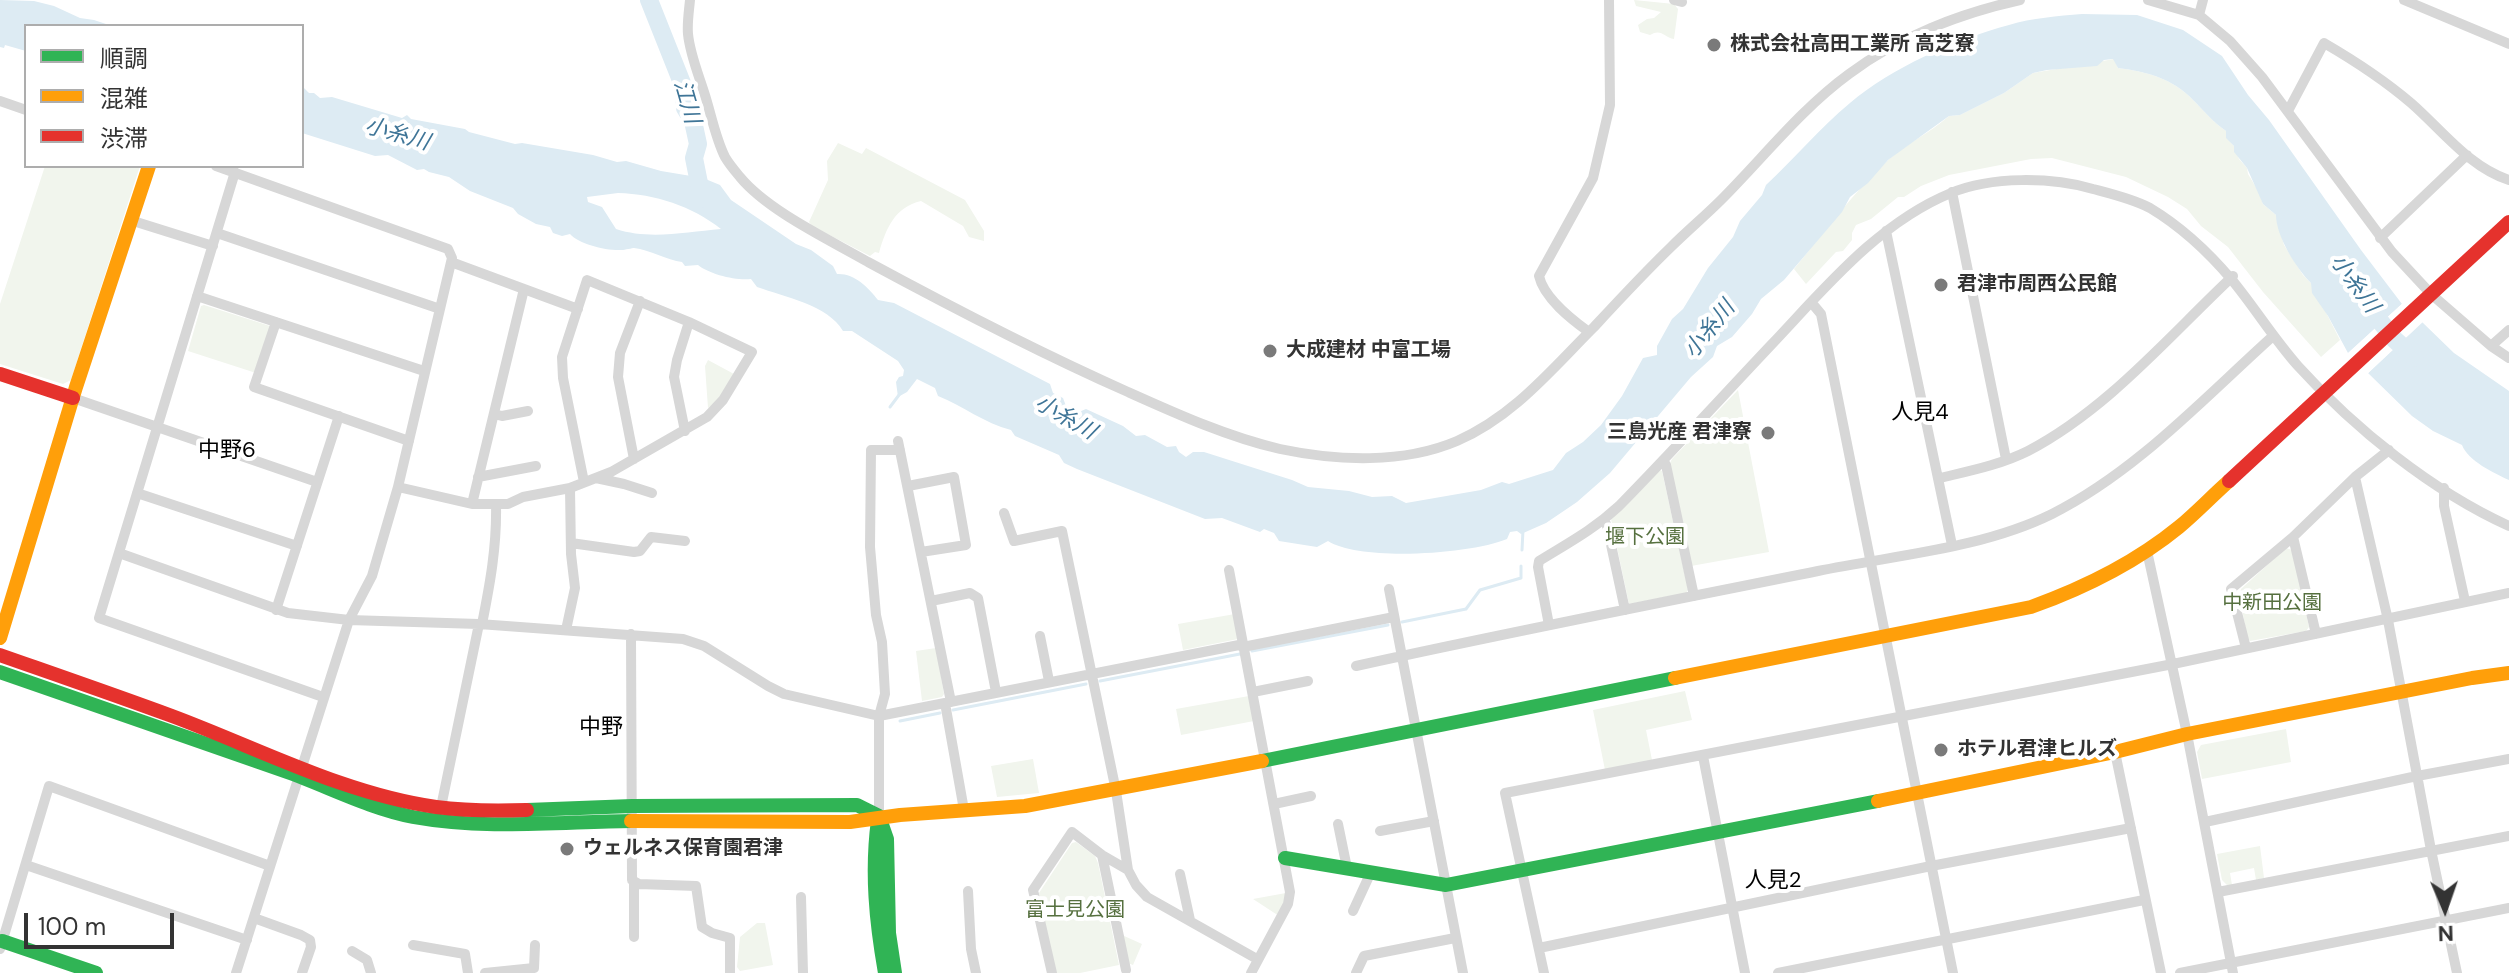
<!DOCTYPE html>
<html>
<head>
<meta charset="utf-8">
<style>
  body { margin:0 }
  #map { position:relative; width:2509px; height:973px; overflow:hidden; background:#fff; font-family:"DM Sans","Noto Sans JP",sans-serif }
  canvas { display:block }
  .legend { position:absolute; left:24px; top:24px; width:280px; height:144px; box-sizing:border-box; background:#fff; border:2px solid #adadad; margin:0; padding:10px 14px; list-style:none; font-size:24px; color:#333 }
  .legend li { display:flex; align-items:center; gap:16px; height:40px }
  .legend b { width:40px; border:2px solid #adadad }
  .north { position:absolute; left:2405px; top:869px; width:80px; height:80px; -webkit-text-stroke:6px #fff; paint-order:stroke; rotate:178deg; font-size:22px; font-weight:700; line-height:32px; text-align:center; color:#333 }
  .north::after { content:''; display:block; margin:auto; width:28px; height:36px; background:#333; clip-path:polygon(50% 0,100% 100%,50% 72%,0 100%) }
  .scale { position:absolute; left:24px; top:913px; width:150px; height:36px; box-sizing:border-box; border:4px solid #333; border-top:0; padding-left:10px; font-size:24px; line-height:28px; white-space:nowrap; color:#333; -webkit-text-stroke:6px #fff; paint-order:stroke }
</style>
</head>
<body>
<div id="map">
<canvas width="2509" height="973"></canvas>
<ul class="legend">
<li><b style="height:10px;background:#30b455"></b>順調</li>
<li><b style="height:10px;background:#ff9f0a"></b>混雑</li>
<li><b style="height:10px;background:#e5322d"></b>渋滞</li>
</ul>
<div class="north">N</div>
<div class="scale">100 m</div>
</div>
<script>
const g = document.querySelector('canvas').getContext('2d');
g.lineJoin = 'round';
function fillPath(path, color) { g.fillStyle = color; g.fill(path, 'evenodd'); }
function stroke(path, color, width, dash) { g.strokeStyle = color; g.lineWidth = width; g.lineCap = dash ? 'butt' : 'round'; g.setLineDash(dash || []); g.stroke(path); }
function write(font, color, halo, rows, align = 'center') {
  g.font = font + ' "DM Sans","Noto Sans JP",sans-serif'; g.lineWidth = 8; g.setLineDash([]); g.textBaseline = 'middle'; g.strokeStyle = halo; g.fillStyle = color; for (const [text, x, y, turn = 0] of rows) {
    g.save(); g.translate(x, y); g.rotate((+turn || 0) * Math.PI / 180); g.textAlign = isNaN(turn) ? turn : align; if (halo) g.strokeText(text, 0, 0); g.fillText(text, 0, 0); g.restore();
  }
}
fillPath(new Path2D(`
  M1634,0l40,4 4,5 -4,30c-10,-2 -13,-11 -24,-4l-10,-3 -2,-7 9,-6 7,-1 7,-6 -25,-6z
  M2114,59l4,9c29,4 54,10 75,32 11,11 20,22 33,31l1,7 7,8 5,13 8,9 1,6 11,18 4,12 13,11 8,30 19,30 8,8 29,57 -19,17 -58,-65 -35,-45 -27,-21 -14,-17 -19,-12 -42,-20 -74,-19 -21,1 -82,16 -28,11 -17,11h-6l-27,22 -15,6 -4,8v7l-9,11 -7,1 -30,32 -12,-15c31,-38 59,-76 94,-109 19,-17 42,-27 61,-44l11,-1 44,-22 29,-20z
  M838,143l24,11 4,-6 99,52 19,31v10l-15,-4 -6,-11 -42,-25c-26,6 -35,27 -42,52l-4,-1 -5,4 -58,-30 -3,-4 19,-42 -1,-19z
  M45,166h95l-69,214 -8,4 -63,-20v-60z
  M204,305l66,21 -14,47 -68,-22 13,-45z
  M708,360l26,14 -13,24 -13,10 -3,-42z
  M1738,390l31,162 -78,14 -21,-103 2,-4z
  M1660,470l2,1 26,119 -2,3 -57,11 -18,-85z
  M2286,548l6,2 17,77 -3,4 -56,10 -3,-4 -7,-40 1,-8z
  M1235,614l3,25 -55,11 -5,-26z
  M936,648l8,46 -2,3 -20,4 -6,-50z
  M1685,691l7,29 -46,10 6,30 -47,10 -12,-60z
  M1249,696l5,25 -73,14 -5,-26z
  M2286,729l5,33 -89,17 -5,-27 4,-7z
  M1033,759l6,34 -42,4 -6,-31z
  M1076,842l19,14 3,7 21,102 -39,8h-25l-16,-80 33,-50z
  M2260,846l4,32 -8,2 -2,-12 -24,5 2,12 -4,1 -6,-6 -5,-26z
  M1286,893l-1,9 -6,14 -26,-17z
  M757,923h8l8,42 -33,6 -3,-4 3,-30z
  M1122,935l20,9 -9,21 -5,-2z`), '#f1f5ed');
fillPath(new Path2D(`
  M0,0l34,1 20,5 26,12 14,2 18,6h-86v25l-21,-6 -1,3 -4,-1z
  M2082,14l55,1 46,15 39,26 26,39 21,25 92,130 41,54 -54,49 -20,-37 -16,-23 -1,-10c-15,-15 -35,-47 -35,-68l-13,-11 -16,-36 -13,-16v-6l-8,-8v-7c-13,-9 -22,-20 -33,-31 -21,-22 -46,-28 -75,-32l-5,-9 -9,1 -7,6 -50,4 -14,3 -29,20 -44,22 -11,1 -61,44 -20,23 -18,14 -8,15 -58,68 -23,19 -9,15 -20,23 -15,9 -4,11 -22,20 -81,96 -33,29 -31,21 -25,11 -4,-3 -7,1 -3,7c-36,15 -146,23 -179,2l-11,6 -38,-6 -5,-8 -10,-4 -4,3 -38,-14 -17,1 -128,-50 -13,-6 -5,-8 -44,-19 -4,-6c-27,-7 -48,-24 -73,-34l-3,-8 -18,-9 -10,13 -9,5 -2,-15 3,-5 4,-1 1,-6 -6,-9 -46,-30h-9c-15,-26 -58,-34 -86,-44l-6,-8c-15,2 -42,-5 -53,-14l-13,1 -3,-4c-15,-2 -32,-12 -48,-14 -1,0 -10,2 -12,2 -16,1 -43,-6 -52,-16l-8,2 -9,-3 -3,-6 -14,-3 -18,-10 -5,-6 -43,-17 -21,-14 -20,-5 -5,-3 -7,1 -29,-15 -13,1 -73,-23v-47l7,7h5l6,5 12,-1 70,21 5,-3 4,4 54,10 4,3 46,12 7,-1 71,12 24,7 9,-1 35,10 42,7 17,7 11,15 65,44 15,6 22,16 4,8c17,-1 31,13 41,26l16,3 156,81 3,9 10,5 3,8 8,8 12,-5 37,17 13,10 9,-1 22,12 9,-1 3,6 7,5 7,-5h11l88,28 16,7 41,4 23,6 20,-1 14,7 75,-13 21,-8 7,2 44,-14 13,-17 17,-11 18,-17 21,-29 21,-38 14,-3v-9l15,-27 11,-10 25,-41 25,-31 7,-16 22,-26 4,-10c29,-27 54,-57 84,-82 41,-35 106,-64 159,-78 23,-7 49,-9 73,-11zM618,193c37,1 74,13 103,36 -35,3 -72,11 -105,0l-14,-22 -14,-5 -1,-5z
  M2422,322l32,31 55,38v89c-15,-7 -41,-19 -47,-35l-29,-14 -21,-15 -44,-43z`), '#ddebf3');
fillPath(new Path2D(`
  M2405,301v6l-54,50 -6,-1z
  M2423,318l2,2 -60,56v-6z`), '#fff');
stroke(new Path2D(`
  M890,407l9,-12
  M1522,550l1,-20
  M1402,622l64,-13 14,-19 41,-12v-12
  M1252,651l136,-26
  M1100,681l140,-27
  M953,710l133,-26
  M900,721l40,-8`), '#ddebf3', 3);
stroke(new Path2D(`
  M649,0l35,88 1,20 8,13 5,23 -4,14 6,30 8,12
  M2366,303l28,36 21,19`), '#ddebf3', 18);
stroke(new Path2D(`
  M690,0c-1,11 -3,23 -2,34 2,20 10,39 16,58 7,21 11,45 21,65 4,7 10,14 15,20 28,34 90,63 128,85 85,46 172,91 260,130 49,22 100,45 152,57 57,12 123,15 177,-8 57,-25 94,-71 137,-114 25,-27 50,-54 77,-80 16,-16 34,-31 50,-47 42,-42 80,-91 128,-126 49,-37 112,-61 171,-74
  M1674,0l8,2
  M2148,0l51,15 31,26 32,36 130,175 39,42 60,52 18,12
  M2404,0l105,44
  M2199,15l4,-15
  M0,101l26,9
  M2288,111l36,-68c31,18 60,37 87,60 31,27 58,64 98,77
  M216,166l232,83 4,9 -54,229 -26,89 -23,44 -113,353
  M235,172l-136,446 224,79
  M1952,192l54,267
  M130,220l83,26
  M1886,231l66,314
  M217,233l223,76
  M2380,238l87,-83
  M451,262l127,47
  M197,296l227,75
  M1811,302l10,12 132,659
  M276,322l-22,65 155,54
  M1589,332c-18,-13 -45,-34 -50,-56l54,-98 17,-73 -1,-105
  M2491,346l18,-16
  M73,398l244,84
  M494,414l8,2 26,-5
  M685,431l-11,-54 3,-17 12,-38
  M898,441l53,261
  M634,459l-16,-82 2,-24 20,-52
  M1663,460l3,5 28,131
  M478,477l58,-11
  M2355,477l33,143 43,230 26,123
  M596,478l28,6 28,9
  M1940,478c29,-7 60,-13 88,-27 80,-42 140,-114 205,-175
  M908,486l46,-9 12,68 -45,7
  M398,487l74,17h36l15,-7 47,-9 41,-16 96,-55 16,-17 29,-48 -63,-30 -102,-42 -25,77 1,21 21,104
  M2444,488v18l21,95
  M137,493l160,53
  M472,504l52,-215
  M1004,513l10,28 48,-10 54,260 12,79
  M1604,520l3,6 18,84
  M2293,537l23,97
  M571,543l63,9 6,-1 11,-14 34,4
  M2147,551l40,183 46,239
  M119,553l169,60 61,7 130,4 204,15 21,7 64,40 16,8 95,22 360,-71 4,2 151,-30
  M1229,570l61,322 -2,12 -37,69
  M1389,589l74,384
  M931,601l39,-8 8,5 18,94
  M276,610l63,-194
  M482,624c8,-40 15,-78 14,-120
  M1549,625l-11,-58 1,-6c29,-18 54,-31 80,-55 52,-53 102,-108 153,-162 53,-56 106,-121 179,-151 40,-17 101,-16 142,-4 19,5 40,10 57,19 30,18 60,46 82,72 23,28 42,59 66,86 57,63 134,125 211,160
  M566,630l9,-42 -4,-34 -1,-66
  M631,634l1,246 7,4 57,2 6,41 10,6 18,5v35
  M1040,636l9,45
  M2246,648l-15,-59 62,-52 62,-60 34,-27
  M1356,666c154,-34 308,-64 462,-95 77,-16 163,-22 234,-57 84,-42 152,-116 221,-178
  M1253,692l55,-11
  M945,703l19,107
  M2115,752l46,221
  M1703,756l42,217
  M1274,804l37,-8
  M441,807l38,-183
  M879,816v-100l6,-22 -3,-52 -6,-27 -6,-68 1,-97h29
  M2205,822l212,-46 92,-17
  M1338,824l9,44
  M1380,831l54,-10
  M1102,855l24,115
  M26,865l221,75
  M1180,874l10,46
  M634,883v54
  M968,891l3,58 5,24
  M2218,892l291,-56
  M801,897l2,76
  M1353,911l18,-39
  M254,918l47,17 9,5 1,7 -9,26
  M413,945l52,9 3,19
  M1539,948l392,-82 200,-38
  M0,949l49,-163 221,80
  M352,951l15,9 4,13
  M485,973l49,-5 1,-23
  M1052,973l-19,-83 39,-58 30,23 26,15 8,15 11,12 110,62
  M1356,973l8,-17 91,-18
  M1544,973l-39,-180 668,-129 336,-71
  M1778,973l366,-73
  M2180,973l329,-65`), '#d7d7d7', 10);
stroke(new Path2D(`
  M0,672c96,33 191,67 287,100 42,15 81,36 126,45 71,13 146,5 218,4
  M1262,761l413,-83
  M527,810l105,-4 225,-1 22,11 8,23 2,94 6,40
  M878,820c-7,52 -2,102 7,153
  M1285,858l161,27 432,-84
  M2,941l94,32`), '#30b455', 14);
stroke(new Path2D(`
  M0,638l76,-251 73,-221
  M1675,678l356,-71c53,-19 104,-44 148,-80 17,-14 33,-31 50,-46
  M1878,801l237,-49 72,-18 285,-56 37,-5
  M631,821l219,1 50,-7 125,-9 237,-45`), '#ff9f0a', 14);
stroke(new Path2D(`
  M0,374l73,24
  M2229,481l280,-259
  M0,655c57,20 115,40 172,61 86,32 172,78 264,91 30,4 61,4 91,3`), '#e5322d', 14);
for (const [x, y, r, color] of [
  [1714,45,8,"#7a7a7a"],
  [1941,285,8,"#7a7a7a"],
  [1270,351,8,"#7a7a7a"],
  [1768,433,8,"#7a7a7a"],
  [1941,750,8,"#7a7a7a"],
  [567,849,8,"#7a7a7a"]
]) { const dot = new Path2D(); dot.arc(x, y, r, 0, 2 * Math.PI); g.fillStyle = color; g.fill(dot); stroke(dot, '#fff', 3); }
write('bold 20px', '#333', '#fff', [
  ["株式会社高田工業所 高芝寮",1730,45],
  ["君津市周西公民館",1957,285],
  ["大成建材 中富工場",1286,351],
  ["三島光産 君津寮",1752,433,"right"],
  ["ホテル君津ヒルズ",1957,750],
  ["ウェルネス保育園君津",583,849]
], 'left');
write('20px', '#56703f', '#fff', [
  ["堰下公園",1645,538],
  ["中新田公園",2272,604],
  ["富士見公園",1075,911]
]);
write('italic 22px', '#3f7597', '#fff', [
  ["江川",686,102,74],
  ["小糸川",397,135,16],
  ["小糸川",2354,284,54],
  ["小糸川",1710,330,-51],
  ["小糸川",1065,418,30]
]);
write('22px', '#000', '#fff', [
  ["人見4",1920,413],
  ["中野6",227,451],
  ["中野",601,728],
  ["人見2",1773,881]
]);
</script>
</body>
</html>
